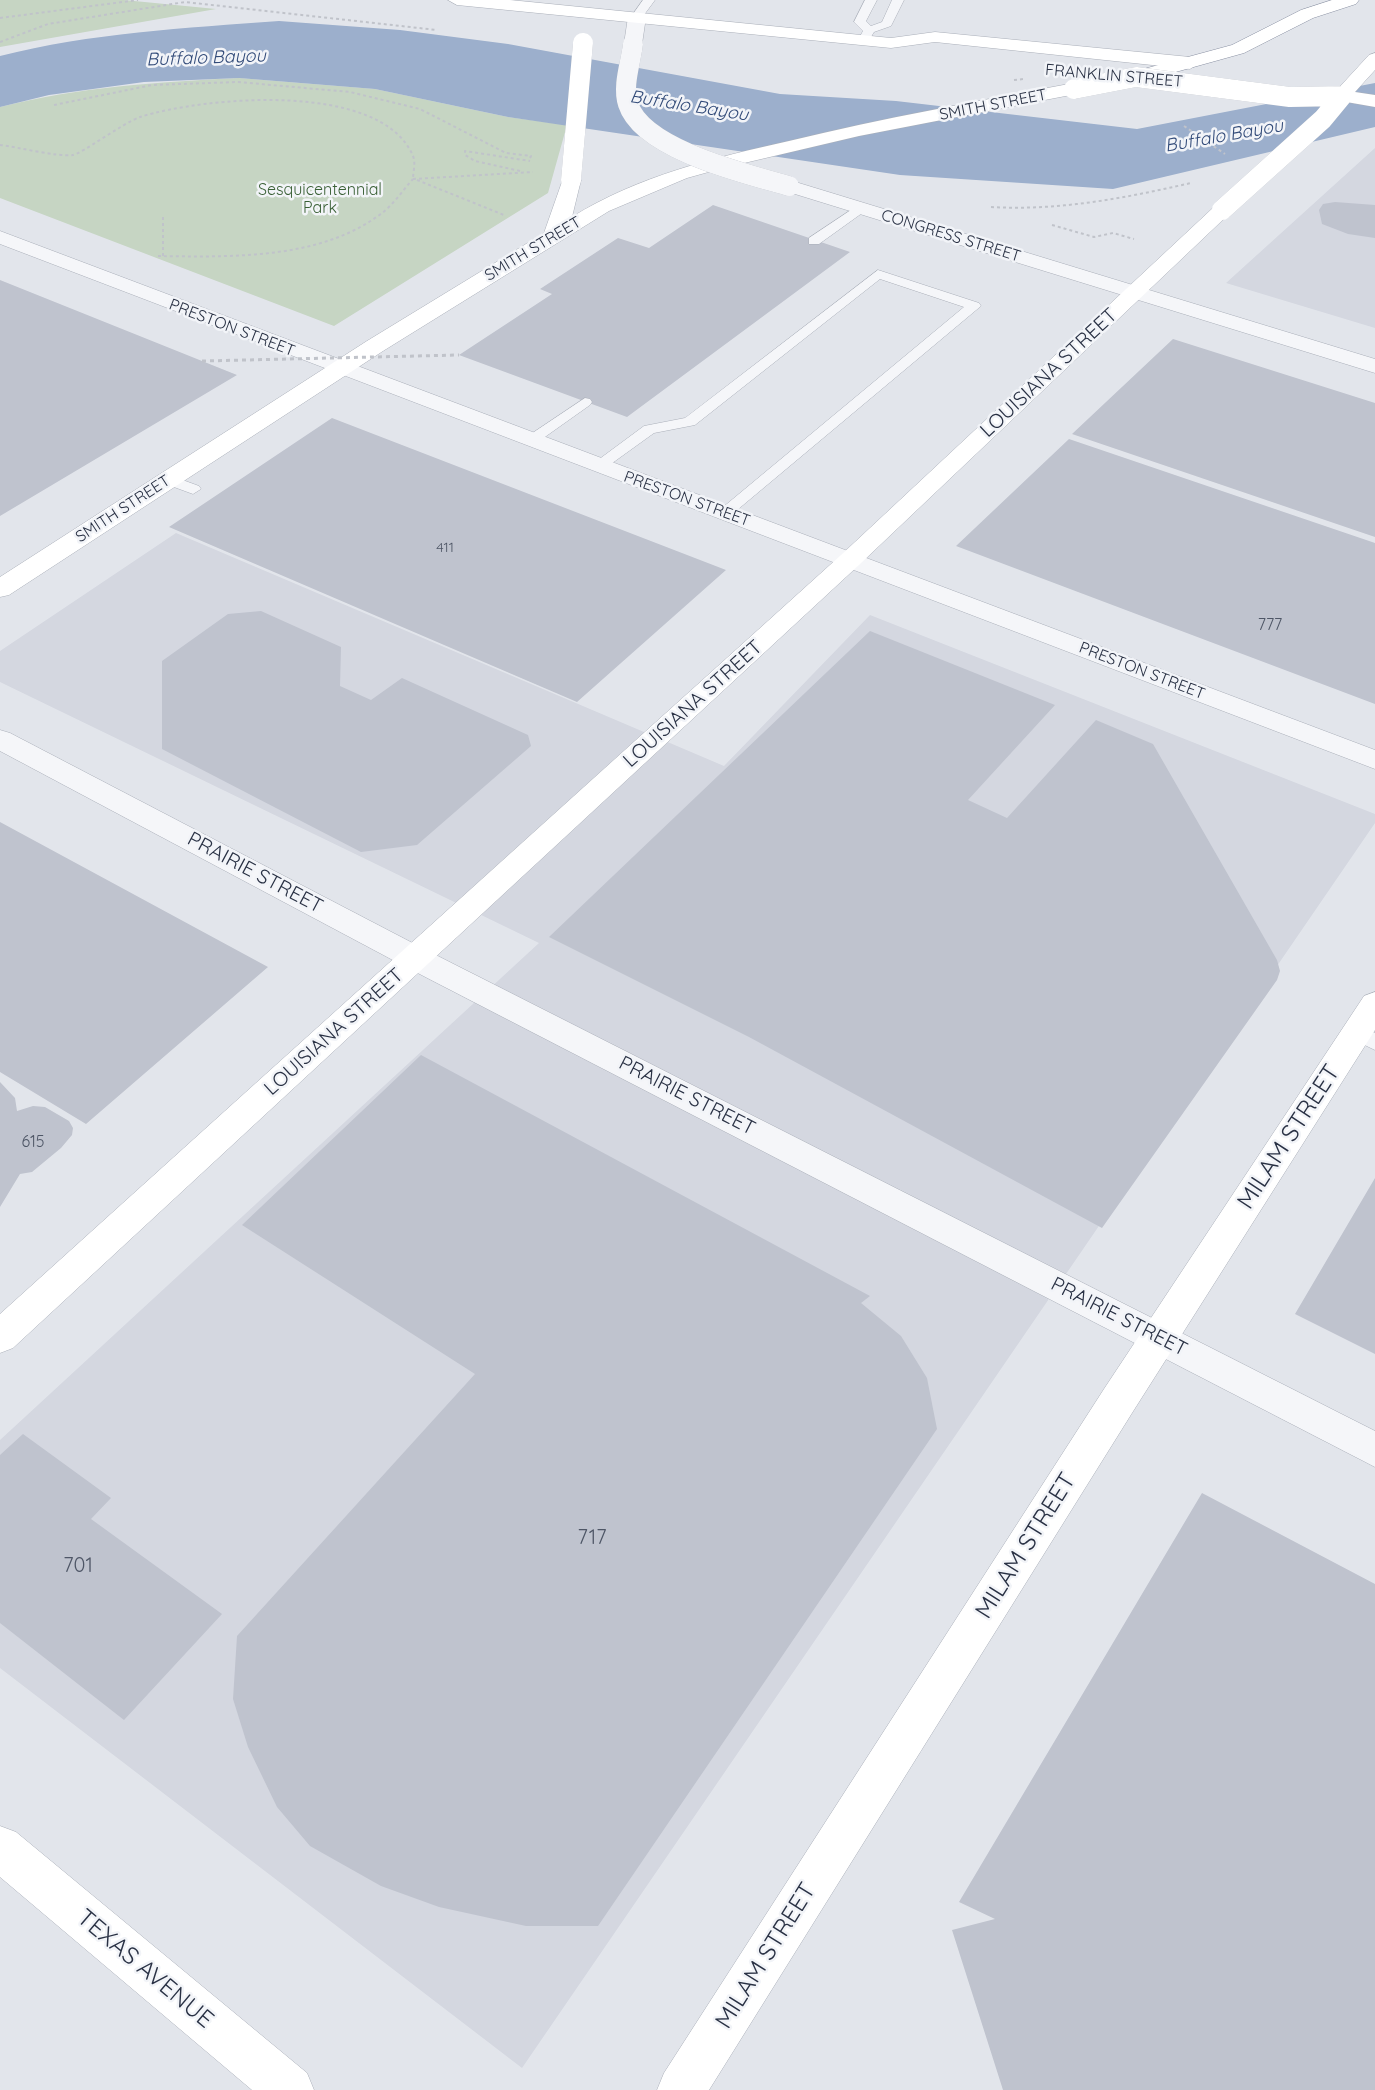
<!DOCTYPE html>
<html>
<head>
<meta charset="utf-8">
<style>
  body { margin:0 }
  canvas { display:block; background:#e2e5eb }
</style>
</head>
<body>
<canvas width="1375" height="2090"></canvas>
<script>
const g = document.querySelector('canvas').getContext('2d');
g.lineJoin = 'round';
function fillPath(path, color) { g.fillStyle = color; g.fill(path, 'evenodd'); }
function stroke(path, color, width, dash) { g.strokeStyle = color; g.lineWidth = width; g.lineCap = dash ? 'butt' : 'round'; g.setLineDash(dash || []); g.stroke(path); }
function write(font, color, halo, rows, align = 'center') {
  g.font = font + ' Quicksand,sans-serif'; g.lineWidth = 5; g.setLineDash([]); g.textBaseline = 'middle'; g.strokeStyle = halo; g.fillStyle = color; for (const [text, x, y, turn = 0] of rows) {
    g.save(); g.translate(x, y); g.rotate((+turn || 0) * Math.PI / 180); g.textAlign = isNaN(turn) ? turn : align; if (halo) g.strokeText(text, 0, 0); g.fillText(text, 0, 0); g.restore();
  }
}
fillPath(new Path2D(`
  M1375,148v180l-149,-45z
  M176,533l548,233 146,-151 505,199v9l-853,1245 -522,-400v-228l539,-497 -539,-261v-31z`), '#d4d7e0');
fillPath(new Path2D(`
  M0,0h124l92,9 -216,38z
  M239,78l136,11 133,28 59,8 -19,68 -214,133 -334,-128v-91c79,-20 158,-25 239,-29z`), '#c6d5c3');
fillPath(new Path2D(`
  M279,21l121,9 108,14 272,50 116,7 241,28 238,-46v44l-262,62 -213,-14 -392,-58 -133,-28 -136,-11 -95,4 -95,13 -49,12v-51c90,-23 186,-28 279,-35z`), '#9cafcc');
fillPath(new Path2D(`
  M1335,202l40,3v33l-27,-4 -26,-10 -3,-14 4,-6z
  M713,205l137,47 -223,165 -168,-62 93,-61 -12,-5 78,-51 31,10z
  M0,280l202,81 35,14 -237,141z
  M1173,339l202,64v134l-303,-103z
  M332,418l394,152 -149,132 -408,-175z
  M1069,439l306,104v161l-419,-158z
  M261,611l80,36 -1,39 31,14 31,-22 126,57 3,11 -114,99 -56,7 -199,-103v-88l66,-47z
  M870,631l185,74 -87,95 39,18 89,-98 57,24 124,216 3,11 -3,9 -175,248 -353,-191 -200,-100z
  M0,822l268,145 -182,157 -86,-52z
  M421,1055l449,241 -9,7 40,33 26,42 10,51 -339,497h-72l-87,-19 -58,-21 -71,-40 -33,-39 -29,-60 -15,-48 4,-63 238,-262 -233,-149z
  M0,1082l15,16 2,13 16,-5 12,1 24,14 4,7 -1,7 -11,13 -29,24 -12,2 -20,33z
  M1375,1178v176l-80,-40z
  M23,1434l88,64 -20,21 131,95 -98,106 -124,-97v-168z
  M1202,1493l173,91v506h-372l-51,-160 43,-11 -36,-17z`), '#bfc3ce');
const service = new Path2D(`
  M643,0h12l-14,19h-8l-2,-2z
  M865,0h12l-11,21 5,5 11,-4 10,-22h12l-13,26 -17,6 -6,10 -4,1 -6,-3 5,-9 -9,-9z
  M860,204l5,1v6l-46,33h-10v-6z
  M878,270l101,33 2,3 -251,210h-12l-2,-3 248,-206 -84,-28 -185,146 -41,8 -50,36h-10l-3,-3 3,-3 50,-37 41,-8z
  M585,398l5,1 2,3 -2,3 -55,39h-10l-3,-3 3,-3z
  M169,475l30,11 2,3 -8,5 -30,-11 -2,-3 2,-3z
  M1357,1025l18,8v17l-25,-12 -3,-5 3,-5z`);
const tertiary = new Path2D(`
  M637,12l9,5 -4,27 -9,5 -9,-5 4,-27z
  M789,180l586,179v14l-593,-183 -3,-4 3,-4z
  M0,231l1375,519v19l-1375,-525z
  M0,730l10,3 416,217 949,481v36l-971,-501 -404,-215z`);
const secondary = new Path2D(`
  M448,0h62l381,38 44,-6 255,25 9,6 -9,6 -255,-27 -44,6 -434,-43z
  M1375,53v17l-20,22 20,3v12l-40,-7 -2,-4 2,-4 34,-37z
  M1074,83l9,6 -2,4 -222,43 -136,32 -36,10 -78,33 -226,140 -374,244 -9,2v-20l367,-236 177,-108 20,-57h14l3,4 -9,37c66,-41 141,-59 217,-76 94,-23 190,-40 285,-58z
  M1222,204l7,2 3,4 -3,4 -370,351 -846,783 -13,5v-39l841,-759 374,-349z
  M1375,992v38l-243,383 -423,677h-52l7,-17 440,-684 260,-393z
  M0,1826l16,6 291,241 7,17h-62l-252,-213z`);
const motorway = new Path2D(`
  M1332,0h27l-3,4 -43,14 -69,35 -108,30 -9,-6 2,-4 103,-28 69,-35z`);
stroke(service, '#aaafb9', 1);
stroke(tertiary, '#aaafb9', 1);
stroke(secondary, '#aaafb9', 1);
stroke(motorway, '#8990a2', 1);
stroke(new Path2D(`
  M0,18l138,-18
  M0,42l48,-18 137,-22 252,28
  M54,105l98,-20 86,-3 112,10 70,17 86,44 25,3 -1,2
  M1184,126l41,28
  M0,145c18,2 56,12 73,10 8,-1 50,-32 67,-38 63,-20 241,-37 273,39 3,7 0,16 0,23
  M520,171l-45,-10 -10,-6v-4l65,10
  M413,179l120,-7
  M417,180l87,35
  M991,207c68,4 134,-9 200,-24
  M163,217v39
  M1052,225l42,12 19,-4 21,6
  M158,256c72,1 163,4 224,-43 12,-9 21,-23 31,-34`), '#c0c3ca', 2, [3, 3]);
fillPath(service, '#f5f6f9');
fillPath(tertiary, '#f5f6f9');
fillPath(secondary, '#fff');
fillPath(motorway, '#fff');
const tertiaryBridge = new Path2D(`
  M633,44c-2,18 -11,42 -5,60 15,46 119,70 161,82`);
const secondaryBridge = new Path2D(`
  M1074,89l62,-12 154,20 52,-1
  M571,180l12,-137
  M1222,210l101,-91 19,-23`);
stroke(tertiaryBridge, '#aaafb9', 20, []);
stroke(secondaryBridge, '#aaafb9', 20, []);
stroke(new Path2D(`
  M1014,80l10,-1`), '#c0c3ca', 2, [3, 3]);
stroke(new Path2D(`
  M202,361l257,-6`), '#c0c3ca', 3, [4, 4]);
stroke(tertiaryBridge, '#f5f6f9', 20);
stroke(secondaryBridge, '#fff', 20);
write('14px', '#4e5666', null, [
  ["411",445,548]
]);
write('16px', '#293144', '#f2f4f8', [
  ["FRANKLIN STREET",1114,76,5],
  ["SMITH STREET",993,105,-11],
  ["CONGRESS STREET",951,236,17],
  ["SMITH STREET",533,249,-31],
  ["PRESTON STREET",232,328,21],
  ["PRESTON STREET",687,499,20],
  ["SMITH STREET",123,509,-33],
  ["PRESTON STREET",1142,671,21]
]);
write('16px', '#3a6036', '#f2f4f8', [
  ["Sesquicentennial",320,190],
  ["Park",320,208]
]);
write('16px', '#4e5666', null, [
  ["777",1270,625],
  ["615",33,1142]
]);
write('italic 18px', '#324b79', '#f2f4f8', [
  ["Buffalo Bayou",206,58,-2],
  ["Buffalo Bayou",689,106,9],
  ["Buffalo Bayou",1224,136,-10]
]);
write('20px', '#293144', '#f2f4f8', [
  ["LOUISIANA STREET",1049,373,-43],
  ["LOUISIANA STREET",693,704,-42],
  ["PRAIRIE STREET",255,873,28],
  ["LOUISIANA STREET",334,1032,-42],
  ["PRAIRIE STREET",687,1096,27],
  ["PRAIRIE STREET",1119,1317,27]
]);
write('20px', '#4e5666', null, [
  ["717",592,1538],
  ["701",78,1566]
]);
write('24px', '#293144', '#f2f4f8', [
  ["MILAM STREET",1289,1137,-57],
  ["MILAM STREET",1026,1546,-58],
  ["MILAM STREET",766,1956,-58],
  ["TEXAS AVENUE",145,1969,40]
]);
</script>
</body>
</html>
